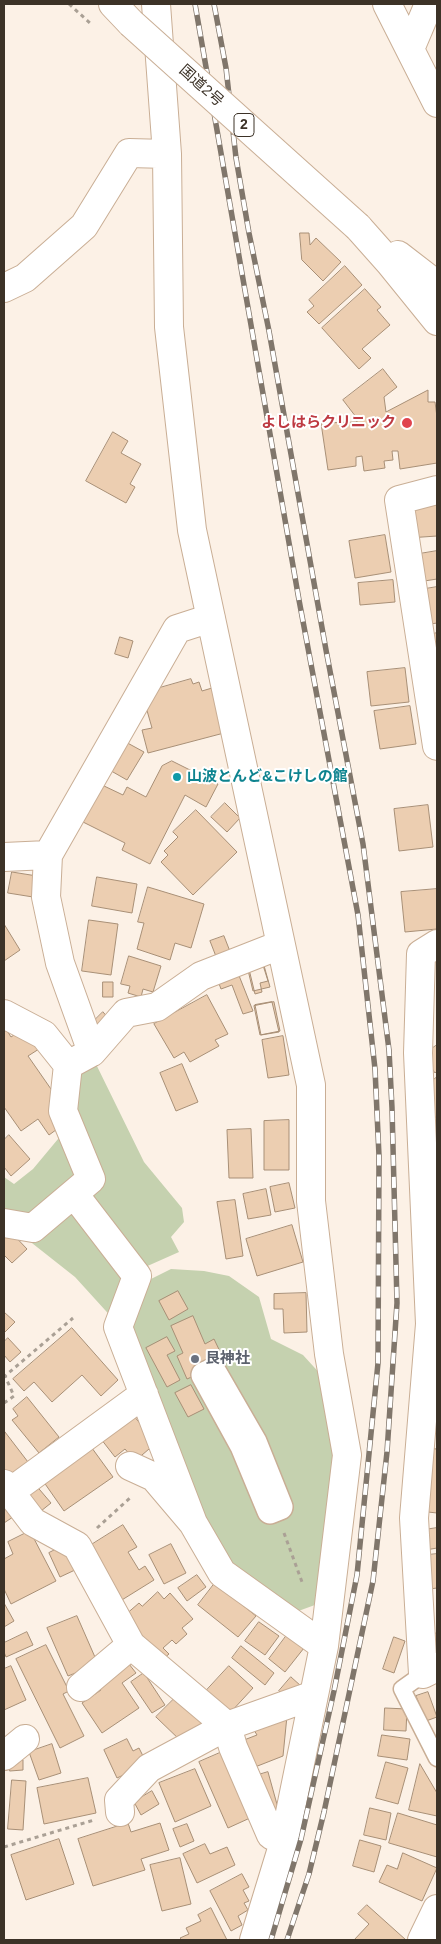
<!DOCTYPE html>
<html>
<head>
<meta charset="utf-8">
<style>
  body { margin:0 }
  #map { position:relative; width:441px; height:1944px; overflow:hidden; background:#fcf1e6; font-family:Arial,sans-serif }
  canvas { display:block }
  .frame { position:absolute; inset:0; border:5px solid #3c3227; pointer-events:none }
</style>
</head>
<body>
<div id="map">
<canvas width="441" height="1944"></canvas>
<div class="frame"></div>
</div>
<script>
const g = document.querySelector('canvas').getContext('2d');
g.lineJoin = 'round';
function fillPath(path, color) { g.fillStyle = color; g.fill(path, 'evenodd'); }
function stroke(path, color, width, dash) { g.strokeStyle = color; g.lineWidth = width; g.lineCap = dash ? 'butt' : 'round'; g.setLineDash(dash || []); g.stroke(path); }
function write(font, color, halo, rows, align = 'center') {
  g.font = font + ' Arial,"Noto Sans JP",sans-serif'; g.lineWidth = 4; g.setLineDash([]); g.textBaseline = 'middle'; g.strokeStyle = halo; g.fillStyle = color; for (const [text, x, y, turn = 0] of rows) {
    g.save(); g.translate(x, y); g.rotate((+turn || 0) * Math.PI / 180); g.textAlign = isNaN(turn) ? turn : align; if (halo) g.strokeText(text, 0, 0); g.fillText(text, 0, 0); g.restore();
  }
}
fillPath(new Path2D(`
  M93,1058l51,104 38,46 2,14 -13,15 8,15 -36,16 -28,53 -40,-44 -71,-56v-44l10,7 19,-15 40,-48 -2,-51z
  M171,1269l33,2 25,5 30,21 12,42 32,16 21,23 17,76 -18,148 -30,11 -64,-44 -34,-68 -70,-172 20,-47z`), '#c5d1af');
const building = new Path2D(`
  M300,233h9l1,12 6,-7 25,24 -18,19 -21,-21z
  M345,266l17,19 -43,39 -12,-12 7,-6 -5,-6z
  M365,289l16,18 -4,3 13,15 -28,24 9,9 -12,11 -37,-41z
  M383,369l14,18 -13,10 2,15 42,-22v12h7l2,15v46l-37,6 -2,-18h-6l1,9 -9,1 1,7 -21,3 -2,-15 -6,1v9l-28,4 -7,-47 36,-1 -1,-5 -13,-17z
  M113,432l15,9 -7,12 20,11 -11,20 5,3 -9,16 -40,-22z
  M437,505v31l-29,2 -3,-30z
  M385,535l6,37 -36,6 -6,-37z
  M437,551v28l-19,3 -5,-27z
  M393,580l2,22 -35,3 -2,-22z
  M437,587v36l-13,2 -5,-35z
  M437,633v16h-1l-3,-15z
  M120,637l13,4 -5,17 -13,-4z
  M405,668l4,34 -38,4 -4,-34z
  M191,679l2,5 6,-2 3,9 10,-3 12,45 -76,20 -6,-23 10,-2 -10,-35z
  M410,706l6,38 -36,5 -6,-38z
  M122,740l22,12 -17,28 -21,-12z
  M172,761l46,23 -12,23 -21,-12 -35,69 -28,-14 3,-7 -42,-21 19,-37 21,10 4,-8 19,10 16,-31z
  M225,803l15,15 -13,14 -16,-15z
  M428,805l5,42 -34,4 -5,-42z
  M196,810l41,42 -44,43 -32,-33 7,-7 -4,-4 14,-14 -5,-5z
  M12,872l25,4 -4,21 -25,-4z
  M97,877l40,7 -5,29 -40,-7z
  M148,887l56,17 -13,44 -16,-5 -5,17 -33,-11 7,-26 -6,-1z
  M437,889v40l-32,3 -4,-40z
  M89,920l29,4 -7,51 -29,-4z
  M4,924l16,26 -16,11z
  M224,936l7,18 -14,5 -7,-18z
  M129,956l32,10 -8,26 -10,-3 -2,8 -13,-4 2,-7 -9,-2z
  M262,962l6,19 -8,2 2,9 -7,2 -7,-29z
  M263,962l7,25 -17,4 -6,-25z
  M238,973l15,38 -10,3 -11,-29 -11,4 -3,-8z
  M103,982h10v15h-10z
  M207,995l21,39 -13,6 4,6 -29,16 -6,-10 -10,6 -20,-34z
  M272,1002l7,30 -18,3 -6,-30z
  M274,1002l6,29 -20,4 -6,-29z
  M103,1012l8,9 -10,10 -8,-9z
  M4,1026l7,11 13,-9 15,21 -11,7 32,46 4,22 -15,11 -11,-16 -17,12 -17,-24z
  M283,1036l6,39 -21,3 -6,-38z
  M437,1045v26l-2,2 -12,-18z
  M182,1064l16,38 -22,9 -16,-38z
  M437,1077v39l-4,3 -10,-30z
  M289,1120v50h-25v-49z
  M437,1126v24l-12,-14z
  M251,1129l2,49h-24l-2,-48z
  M9,1135l21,24 -19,17 -7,-9v-27z
  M289,1183l6,25 -20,4 -5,-25z
  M266,1189l5,26 -23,4 -5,-25z
  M235,1200l8,56 -17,3 -9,-57z
  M292,1225l11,37 -46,14 -11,-37z
  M9,1230l18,19 -15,14 -8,-8v-20z
  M178,1291l10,18 -19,11 -10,-19z
  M306,1293l1,39 -23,1 -1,-24h-9v-15z
  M4,1312l11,10 -11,11z
  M193,1316l12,28 9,-5 11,23 -38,17 -10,-23 6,-3 -12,-27z
  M72,1328l46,52 -17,16 -19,-21 -30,27 -18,-20 -10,9 -11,-12z
  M167,1337l8,14 -8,4 13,25 -13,7 -21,-39z
  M8,1338l13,14 -11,10 -6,-7v-13z
  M191,1385l13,24 -16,8 -13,-24z
  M27,1397l32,40 -20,16 -27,-33 6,-4 -5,-7z
  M129,1410l27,33 -21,18 -10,-12 -10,8 -14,-18z
  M5,1432l23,30 -19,14 -5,-7z
  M89,1444l24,33 -49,34 -23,-33z
  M425,1448l12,1v64l-18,-2z
  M34,1483l17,20 -10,8 -16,-20z
  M4,1490l15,23 -15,10z
  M123,1525l14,22 -9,5 11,18 6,-4 9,14 -37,23 -29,-56z
  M437,1528v20l-17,3 -3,-20z
  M30,1531l26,50 -45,23 -7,-15v-30l9,-5 -5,-12z
  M171,1544l15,29 -22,11 -15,-29z
  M63,1546l12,24 -15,7 -11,-24z
  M437,1554v34l-15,2 -4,-34z
  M197,1575l9,12 -19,14 -9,-13z
  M215,1583l41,33 -18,21 -40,-32z
  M158,1592l6,7 6,-6 23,26 -11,9 5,6 -11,10 -4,-4 -9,8 6,6 -6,5 -39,-43 15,-13 3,3z
  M4,1603l10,18 -10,6z
  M77,1616l21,48 -30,12 -21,-48z
  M259,1622l20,14 -14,19 -20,-14z
  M27,1632l6,13 -27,12 -2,-5v-9z
  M437,1633v12l-6,2 -3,-11z
  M287,1635l17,13 -19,24 -16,-13z
  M394,1637l11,4 -11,32 -11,-4z
  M46,1645l23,46 -6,3 21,42 -24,12 -44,-89z
  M241,1646l33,27 -9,12 -33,-27z
  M129,1664l7,9 -14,10 17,25 -37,25 -20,-30 19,-13 -3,-4z
  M11,1666l15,34 -22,10v-41z
  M229,1666l24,22 -23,25 -24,-22z
  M144,1673l21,32 -13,8 -21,-31z
  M291,1677l10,9 -11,14 -11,-9z
  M428,1692l9,25 -11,4 -10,-25z
  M176,1697l26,26 -19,20 -27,-26z
  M385,1708l22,1 -1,22 -22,-1z
  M287,1716l-4,40 -28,11 -11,-27 13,-5 -3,-5z
  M382,1735l28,4 -3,21 -29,-4z
  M127,1739l6,12 6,-3 8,16 -30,14 -13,-28z
  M52,1744l9,29 -22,7 -10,-28z
  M222,1752l28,66 -22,10 -29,-66z
  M10,1760h13v10l-13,1z
  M386,1762l22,6 -10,36 -22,-6z
  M420,1764l17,29v23l-28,-6z
  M195,1769l16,37 -36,16 -16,-39z
  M268,1772l10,36 -12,4 -11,-36z
  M88,1778l8,35 -52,11 -7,-36z
  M12,1780l14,1 -3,49 -15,-1z
  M152,1791l7,13 -18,11 -7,-13z
  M370,1808l21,5 -5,27 -22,-5z
  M398,1813l39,12v32l-48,-14z
  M128,1823l3,9 29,-9 9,27 -28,9 4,11 -52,16 -15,-47z
  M187,1824l7,17 -14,6 -7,-18z
  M59,1839l15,45 -48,16 -15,-45z
  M360,1840l21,6 -7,26 -21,-6z
  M205,1844l5,10 17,-7 8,18 -38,18 -14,-29z
  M403,1853l34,15 -15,33 -43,-19 8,-17 10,4z
  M180,1858l11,46 -29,7 -12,-46z
  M242,1874l7,13 -6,3 6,11 -5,2 4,7 -10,6 4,9 -11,6 -21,-40z
  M367,1905l39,35h-52l15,-16 -11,-10z
  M211,1908l16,32h-45l-2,-2 9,-4 -3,-6 15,-7 -3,-6z`);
fillPath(building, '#ecceb1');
stroke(building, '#a88f76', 1);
const service = new Path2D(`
  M423,1674l-21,15 35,69`);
const pedestrian = new Path2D(`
  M213,1371l41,71 26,65 -10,4 -27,-65 -39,-71z`);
const minor = new Path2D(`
  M156,4l11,150 2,173 23,203 119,555v116l18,153 18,101 -23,191 -40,196 -30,98
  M387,4l50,99
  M410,49l19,-45
  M4,288l21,-10 59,-52 45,-73 38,1
  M437,490l-38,10 38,246
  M4,857l44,-2
  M437,944l-16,10 -3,99 12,271 -16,194 9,156 14,-7
  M4,1014l40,21 24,30 -5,46 28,68 -58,49 -29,-5
  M92,1052l34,-39 31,-6 44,-31 79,-31
  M68,1065l24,-13 -32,-89 -14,-66 2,-42 129,-226 34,-11
  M74,1194l63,82 -19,51 75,196
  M130,1466l24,11 39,46 29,50 102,73
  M4,1484l29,38 44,24 54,99 96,81 6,21 38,88 13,7
  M10,1492l134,-98
  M81,1687l50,-42
  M4,1756l21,-17
  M120,1812l-1,-12 30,-32 78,-42 87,-31
  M422,1940l15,-31`);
const trunk = new Path2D(`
  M113,4l18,19
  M358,227l32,36 47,58
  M398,255l39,30`);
stroke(service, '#c9ae95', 19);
stroke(pedestrian, '#c9ae95', 28);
stroke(minor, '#c9ae95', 30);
stroke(trunk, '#c9ae95', 30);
stroke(new Path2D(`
  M69,4l21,19
  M4,1403l10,-7 -9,-20 68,-58
  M97,1528l34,-31
  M284,1533l18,49
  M4,1847l90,-27`), '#aaa095', 3, [4, 4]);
stroke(service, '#fff', 16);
stroke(pedestrian, '#fff', 25);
stroke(minor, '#fff', 28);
stroke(trunk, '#fff', 28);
const rail = new Path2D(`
  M195,4l104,596 59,315 17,154 4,87 -1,207 -21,212 -23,116 -33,148 -30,101
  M214,4l12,64 10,90 13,75 20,98 57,319 37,194 26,206 3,58 5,195 -10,149 -14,129 -49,231 -15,62 -22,66`);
stroke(rail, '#80766b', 5.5);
stroke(rail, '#fff', 4, [11]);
const trunkBridge = new Path2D(`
  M131,23l227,204`);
stroke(trunkBridge, '#c9ae95', 30, []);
stroke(trunkBridge, '#fff', 28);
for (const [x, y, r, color] of [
  [407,423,6,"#e0444e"],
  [177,777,5,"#0f9aa8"],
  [195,1359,5,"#6b7280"]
]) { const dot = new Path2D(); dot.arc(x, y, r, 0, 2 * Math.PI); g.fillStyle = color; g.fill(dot); stroke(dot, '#fff', 2); }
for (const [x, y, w] of [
  [244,125,20]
]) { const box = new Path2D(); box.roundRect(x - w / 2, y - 11.5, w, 23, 4); g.fillStyle = '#fff'; g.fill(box); stroke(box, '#3c3227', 1); }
write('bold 14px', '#3c3227', null, [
  ["2",244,125]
]);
write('15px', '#3c3227', '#fff', [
  ["国道2号",201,86,42]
]);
write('bold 15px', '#be3a42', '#fff', [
  ["よしはらクリニック",396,423]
], 'right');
write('bold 15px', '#0d838f', '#fff', [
  ["山波とんど&こけしの館",187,777]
], 'left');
write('bold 15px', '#5b616d', '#fff', [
  ["艮神社",205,1359]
], 'left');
</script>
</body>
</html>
